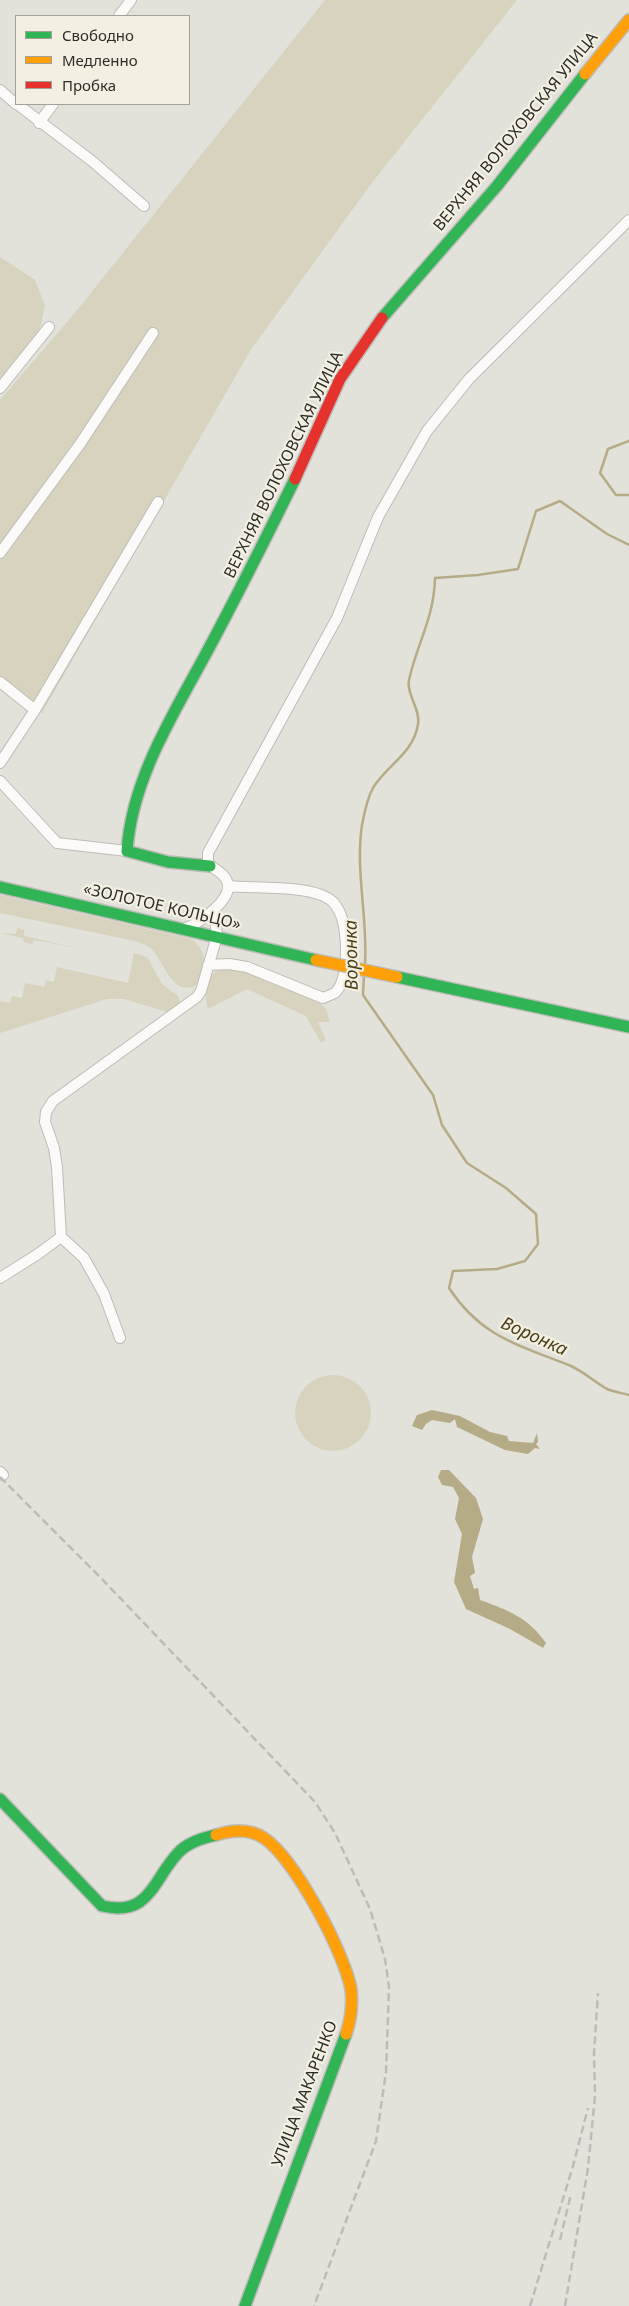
<!DOCTYPE html>
<html>
<head>
<meta charset="utf-8">
<style>
  body { margin:0 }
  #map { position:relative; width:629px; height:2306px; overflow:hidden; background:#e2e1da; font-family:"Noto Sans",sans-serif }
  canvas { display:block }
  .legend { position:absolute; left:15px; top:15px; width:175px; height:90px; box-sizing:border-box; background:#f3f0e3; border:1px solid #a4a298; margin:0; padding:6px 9px; list-style:none; font-size:15px; color:#2d2c27 }
  .legend li { display:flex; align-items:center; gap:10px; height:25px }
  .legend b { width:25px; border:1px solid #a4a298 }
</style>
</head>
<body>
<div id="map">
<canvas width="629" height="2306"></canvas>
<ul class="legend">
<li><b style="height:6px;background:#30b455"></b>Свободно</li>
<li><b style="height:6px;background:#ff9f0a"></b>Медленно</li>
<li><b style="height:6px;background:#e5322d"></b>Пробка</li>
</ul>
</div>
<script>
const g = document.querySelector('canvas').getContext('2d');
g.lineJoin = 'round';
function fillPath(path, color) { g.fillStyle = color; g.fill(path, 'evenodd'); }
function stroke(path, color, width, dash) { g.strokeStyle = color; g.lineWidth = width; g.lineCap = dash ? 'butt' : 'round'; g.setLineDash(dash || []); g.stroke(path); }
function write(font, color, halo, rows, align = 'center') {
  g.font = font + ' "Noto Sans",sans-serif'; g.lineWidth = 4.5; g.setLineDash([]); g.textBaseline = 'middle'; g.strokeStyle = halo; g.fillStyle = color; for (const [text, x, y, turn = 0] of rows) {
    g.save(); g.translate(x, y); g.rotate((+turn || 0) * Math.PI / 180); g.textAlign = isNaN(turn) ? turn : align; if (halo) g.strokeText(text, 0, 0); g.fillText(text, 0, 0); g.restore();
  }
}
fillPath(new Path2D(`
  M325,0h192l-146,184 -121,167 -208,362 -42,-36v-277l74,-86z
  M0,257l35,23 10,26 -6,28 -39,45z
  M0,895l191,44c17,10 18,37 2,48 -24,6 -29,-28 -43,-39 -4,-4 -10,-5 -15,-7l-135,-28z
  M18,928l6,2v6l53,12 -43,-8 -2,4 -8,-2 -1,-4 -23,-5 15,1z
  M134,953l13,4 15,27 16,12 2,6 -13,10 -43,-13h-17l-107,34v-32l10,2 2,-7 10,2 3,-15 19,4 2,-7 8,2 3,-15 71,16z
  M226,968c28,5 73,21 96,37l4,4 4,13h-12l8,18 -5,3 -15,-27 -59,-27 -39,20c-5,-17 -2,-39 18,-41z
  M295 1413a38 38 0 1 1 76 0a38 38 0 1 1-76 0Z`), '#d8d3bf');
fillPath(new Path2D(`
  M432,1410l28,6 30,16 17,4 2,5 24,2 4,-10 1,9 -2,2 4,5 -5,-1 -7,6 -23,-4 -48,-23 -2,-8 -5,4 -18,-3 -6,4 -4,6 -10,-4 5,-11z
  M441,1470h8l27,28 7,21 -11,38 3,16 -5,3 4,13 4,-1 2,12c28,10 49,18 66,43l-3,5 -33,-19 -44,-20 -12,-27 8,-48 -7,-15 4,-21 -6,-11 -11,-2 -4,-8z`), '#b5ac87');
stroke(new Path2D(`
  M629,441l-21,8 -8,24 16,22h13
  M365,964c3,-46 -10,-93 -3,-139 2,-11 6,-28 11,-37 13,-22 41,-35 45,-64 3,-14 -12,-30 -9,-44 8,-37 25,-61 26,-102l43,-3 40,-6 18,-58 24,-10 47,33 22,11
  M364,975l-1,20 70,100 9,30 25,38 39,25 30,26 2,30 -13,17 -28,8 -44,2 -4,17c33,50 70,57 122,78 13,6 24,16 36,23 7,3 15,4 22,6`), '#b5ac87', 2.5);
const street = new Path2D(`
  M119,16l12,-16
  M0,90l16,14
  M17,104l75,57 52,45
  M39,123l14,-19
  M0,388l49,-61
  M0,553l80,-109 73,-111
  M0,682l35,28
  M0,763l35,-53 123,-208
  M0,781l57,62 70,8
  M184,929c15,-6 53,-31 42,-50 -4,-7 -12,-10 -18,-15v-11l129,-235 41,-101 49,-86 42,-52 160,-159
  M208,965l21,-1 18,3 76,31 12,-5c11,-11 11,-33 11,-48 -1,-14 -2,-31 -13,-43 -18,-18 -79,-13 -105,-16
  M61,1237l-4,-70 -3,-19 -9,-26 1,-10 7,-11 144,-104 4,-6 16,-55 -3,-26
  M61,1237l23,21 20,36 16,44
  M0,1278l38,-24 23,-17
  M0,1472l3,3`);
const fast = new Path2D(`
  M382,318l115,-132 88,-112
  M210,866l-42,-4 -41,-11c5,-74 48,-139 82,-203 30,-56 58,-112 86,-169
  M0,887l316,73
  M397,977l232,50
  M0,1799l102,107c48,11 50,-25 76,-53 9,-10 24,-15 38,-18
  M245,2306l101,-272`);
const slow = new Path2D(`
  M585,74l44,-54
  M216,1835c16,-5 33,-7 48,3 31,21 80,114 87,151 2,16 0,30 -5,45`);
const jam = new Path2D(`
  M295,479l45,-100 42,-61`);
stroke(street, '#bdbcb7', 12);
stroke(fast, '#bdbcb7', 14);
stroke(slow, '#bdbcb7', 14);
stroke(jam, '#bdbcb7', 14);
stroke(street, '#fbfaf9', 10);
stroke(fast, '#30b455', 11);
stroke(slow, '#ff9f0a', 11);
stroke(jam, '#e5322d', 11);
stroke(new Path2D(`
  M0,1477l101,101 214,224 20,31 35,76 15,50 4,28 -3,85 -10,69 -62,165
  M560,2240l11,-46
  M530,2306l43,-140 15,-58
  M565,2306l23,-138 7,-72 -1,-43 4,-60`), '#bdbcbb', 2.5, [8, 4]);
const slowBridge = new Path2D(`
  M316,960l81,17`);
stroke(slowBridge, '#bdbcb7', 14, []);
stroke(slowBridge, '#ff9f0a', 11);
write('16px', '#2d2c27', '#f3f0e3', [
  ["ВЕРХНЯЯ ВОЛОХОВСКАЯ УЛИЦА",516,132,-51],
  ["ВЕРХНЯЯ ВОЛОХОВСКАЯ УЛИЦА",284,465,-64],
  ["«ЗОЛОТОЕ КОЛЬЦО»",162,907,13],
  ["УЛИЦА МАКАРЕНКО",305,2094,-69]
]);
write('italic 18px', '#4b4018', '#f3f0e3', [
  ["Воронка",352,955,-91],
  ["Воронка",534,1337,24]
]);
</script>
</body>
</html>
